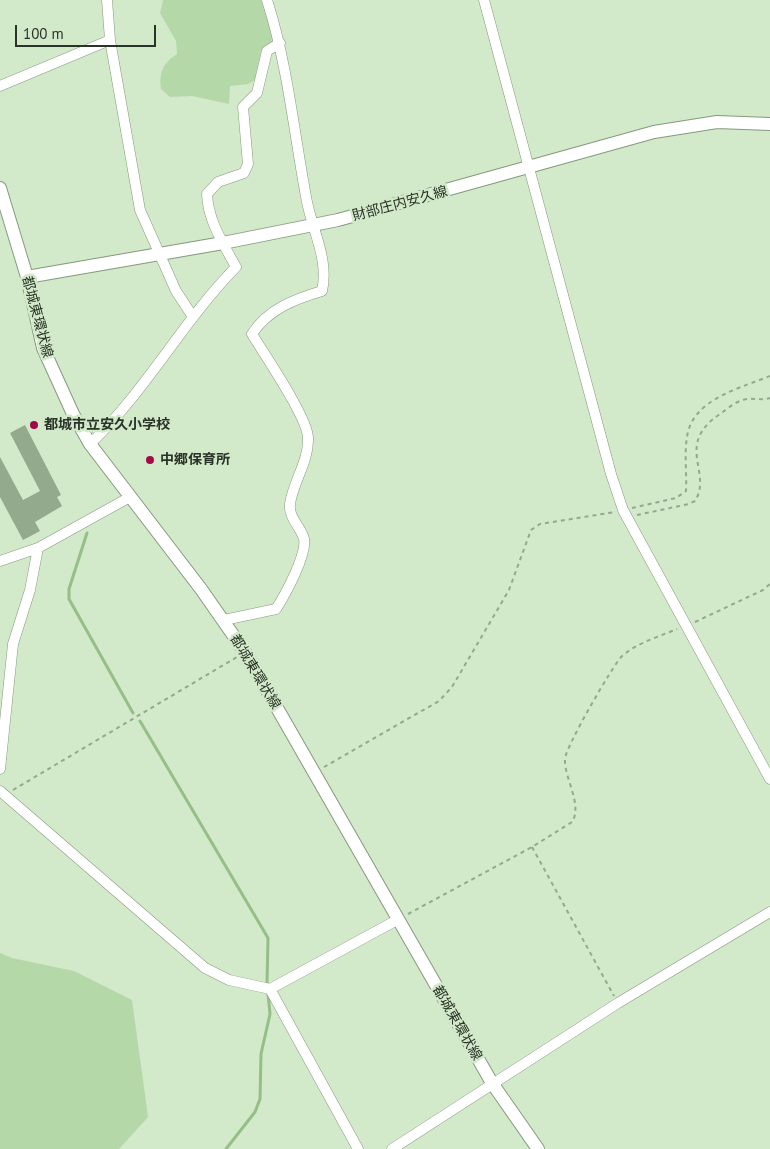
<!DOCTYPE html>
<html>
<head>
<meta charset="utf-8">
<style>
  body { margin:0 }
  #map { position:relative; width:770px; height:1149px; overflow:hidden; background:#d2e9ca; font-family:"PT Sans",sans-serif }
  canvas { display:block }
  .scale { position:absolute; left:15px; top:25px; width:141px; height:22px; box-sizing:border-box; border:2px solid #2a3327; border-top:0; padding-left:6px; font-size:15px; line-height:18px; white-space:nowrap; color:#2a3327; -webkit-text-stroke:4px #d2e9ca; paint-order:stroke }
</style>
</head>
<body>
<div id="map">
<canvas width="770" height="1149"></canvas>
<div class="scale">100 m</div>
</div>
<script>
const g = document.querySelector('canvas').getContext('2d');
g.lineJoin = 'round';
function fillPath(path, color) { g.fillStyle = color; g.fill(path, 'evenodd'); }
function stroke(path, color, width, dash) { g.strokeStyle = color; g.lineWidth = width; g.lineCap = dash ? 'butt' : 'round'; g.setLineDash(dash || []); g.stroke(path); }
function write(font, color, halo, rows, align = 'center') {
  g.font = font + ' "PT Sans","Noto Sans JP",sans-serif'; g.lineWidth = 5; g.setLineDash([]); g.textBaseline = 'middle'; g.strokeStyle = halo; g.fillStyle = color; for (const [text, x, y, turn = 0] of rows) {
    g.save(); g.translate(x, y); g.rotate((+turn || 0) * Math.PI / 180); g.textAlign = isNaN(turn) ? turn : align; if (halo) g.strokeText(text, 0, 0); g.fillText(text, 0, 0); g.restore();
  }
}
fillPath(new Path2D(`
  M163,0h98l13,40 -13,11 -6,29 -7,4 -18,2 -1,18 -37,-8 -22,1 -9,-8c-2,-17 2,-26 16,-35l-1,-13 -16,-28z
  M0,953l12,5 62,13 58,29 16,117 -29,32h-119z`), '#b5d8a8');
stroke(new Path2D(`
  M87,533l-18,56v10l64,114
  M140,721l128,217 -1,46
  M226,1149l29,-37 5,-13 1,-45 9,-40 -2,-20`), '#96be87', 3);
fillPath(new Path2D(`
  M25,425l36,70 -4,2 5,9 -27,16 5,9 -17,9 -23,-43v-40l23,43 17,-9 -30,-58z`), '#94aa8c');
const minor = new Path2D(`
  M107,0l3,40 30,170 36,81 17,26
  M484,0l127,474 12,36 147,269
  M0,86l110,-46
  M90,444c56,-53 92,-122 146,-177 -13,-24 -28,-46 -29,-73l11,-12 26,-9 4,-9 -5,-57 14,-14 10,-42 13,-8
  M0,561l38,-13 92,-51
  M224,620l52,-11c9,-14 31,-54 28,-70 -3,-12 -16,-22 -14,-35 3,-22 19,-43 18,-66 0,-20 -44,-84 -56,-104 16,-25 43,-35 70,-43 7,-31 -9,-59 -15,-89 -13,-68 -19,-136 -40,-202
  M0,769l13,-125 17,-54 8,-42
  M0,791l205,177 24,12 41,9 127,-69
  M270,989l88,160
  M392,1149l226,-146 152,-91`);
const major = new Path2D(`
  M0,188l27,89 16,71 30,66 17,30 111,145 44,63 247,431 46,66
  M27,277l196,-34 115,-23 316,-88 63,-10 53,2`);
stroke(minor, '#859a7d', 11);
stroke(major, '#859a7d', 14);
stroke(new Path2D(`
  M632,508l44,-10 10,-7c1,-18 -2,-37 1,-54 5,-38 54,-49 83,-61
  M637,515l52,-11 6,-3c18,-29 -21,-56 25,-87 7,-5 15,-12 23,-14 9,-3 18,1 27,-2
  M695,622l68,-32 7,-6
  M324,767l115,-66 13,-14 57,-97 22,-60 9,-6 75,-12
  M13,790l224,-133
  M532,847l82,149
  M408,914l124,-67 40,-25c11,-17 -8,-44 -7,-63 0,-11 48,-94 57,-103 15,-13 36,-19 55,-27`), '#95a78f', 2, [4, 4]);
stroke(minor, '#fff', 10);
stroke(major, '#fff', 12);
for (const [x, y, r, color] of [
  [34,425,5,"#a20947"],
  [150,460,5,"#a20947"]
]) { const dot = new Path2D(); dot.arc(x, y, r, 0, 2 * Math.PI); g.fillStyle = color; g.fill(dot); stroke(dot, '#d2e9ca', 2); }
write('14px', '#2a3327', '#d2e9ca', [
  ["財部庄内安久線",400,204,-15],
  ["都城東環状線",37,317,75],
  ["都城東環状線",255,672,59],
  ["都城東環状線",457,1023,60]
]);
write('bold 14px', '#2a3327', '#d2e9ca', [
  ["都城市立安久小学校",44,425],
  ["中郷保育所",160,460]
], 'left');
</script>
</body>
</html>
